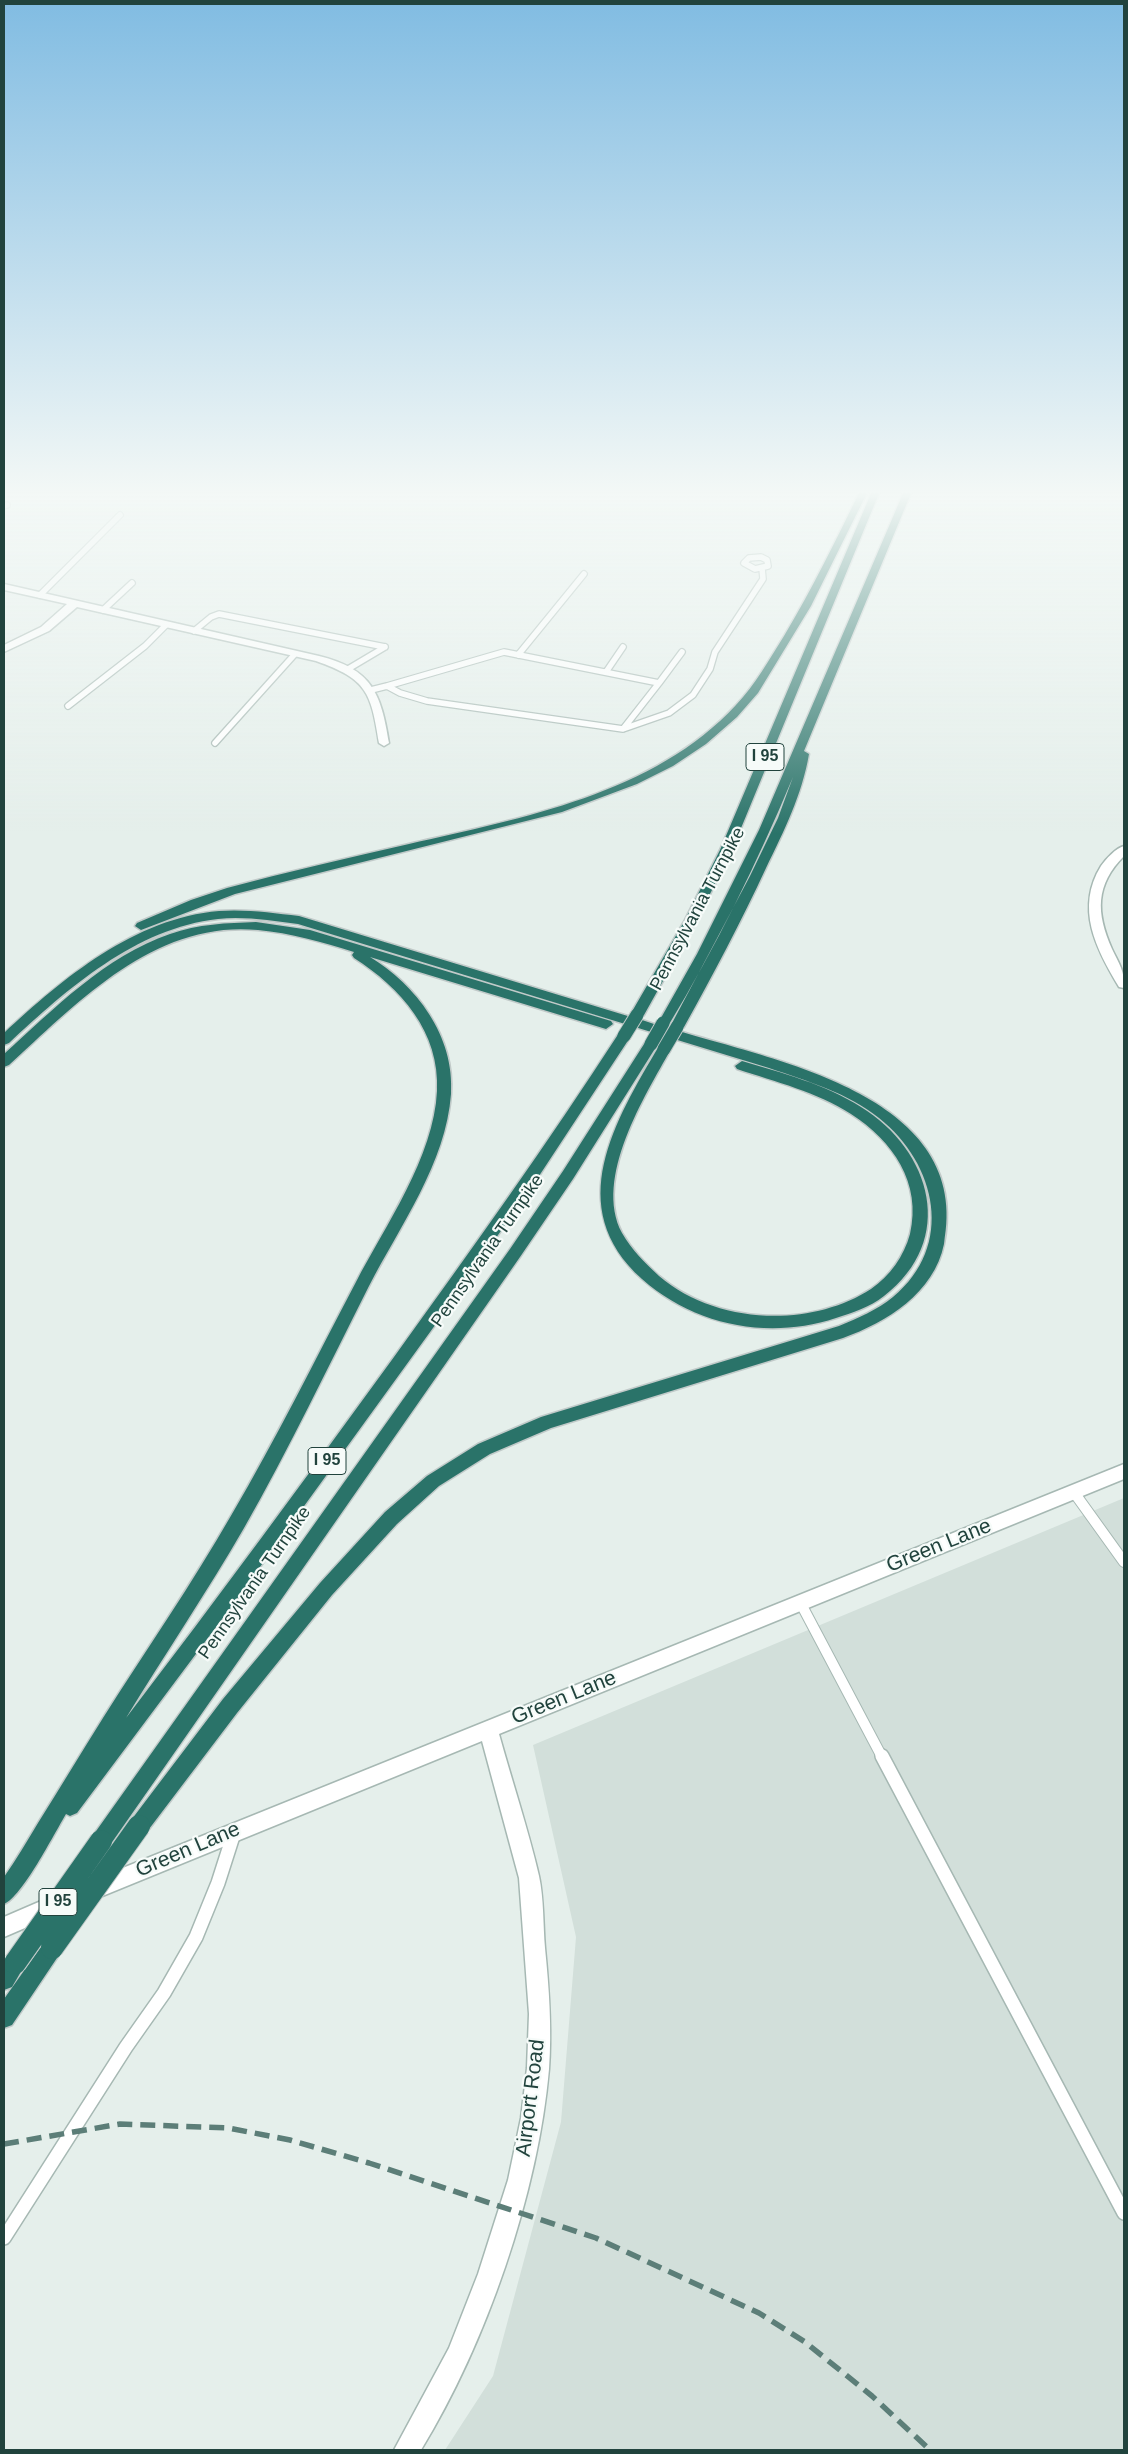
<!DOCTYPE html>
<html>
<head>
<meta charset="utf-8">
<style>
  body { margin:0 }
  #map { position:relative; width:1128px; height:2454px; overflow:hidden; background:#e5efeb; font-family:Arial,sans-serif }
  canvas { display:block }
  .frame { position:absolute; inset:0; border:5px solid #21433d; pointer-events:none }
</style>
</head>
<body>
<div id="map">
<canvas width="1128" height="2454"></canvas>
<div class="frame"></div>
</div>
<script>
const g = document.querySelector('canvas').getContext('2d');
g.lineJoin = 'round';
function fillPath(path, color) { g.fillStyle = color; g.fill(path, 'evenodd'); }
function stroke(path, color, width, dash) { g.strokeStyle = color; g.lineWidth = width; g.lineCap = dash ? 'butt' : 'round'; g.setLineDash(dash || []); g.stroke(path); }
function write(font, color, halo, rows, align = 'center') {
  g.font = font + ' Arial,sans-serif'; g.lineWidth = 4.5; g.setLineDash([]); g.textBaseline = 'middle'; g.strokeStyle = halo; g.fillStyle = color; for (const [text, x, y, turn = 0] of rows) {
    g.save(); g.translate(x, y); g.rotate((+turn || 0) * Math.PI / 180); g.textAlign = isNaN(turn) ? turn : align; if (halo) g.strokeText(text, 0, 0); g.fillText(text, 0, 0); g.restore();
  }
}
fillPath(new Path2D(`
  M1124,1498v952h-679l48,-74 68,-254 15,-185 -43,-192z`), '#d2dfda');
const serviceFar2 = new Path2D(`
  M4,506l3,-1
  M761,557l6,3 1,6 -13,3 -11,-6 5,-5z
  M40,595l80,-80
  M103,610l29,-27
  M194,631l17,-14 8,-3 166,33
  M504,652l155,31 -36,46 -196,-28 -27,-8 -13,-7z
  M518,655l66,-81
  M348,669l37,-22
  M606,672l17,-25
  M659,683l23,-31
  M371,690l16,-4
  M68,706l77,-60 21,-21
  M623,729l46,-16 24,-18 17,-26 5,-17 48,-73 -1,-11
  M215,743l80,-89`);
const serviceFar1 = new Path2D(`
  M1073,1491l51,71
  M800,1602l82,155`);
const service = new Path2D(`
  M882,1756l242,457
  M4,2238l122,-191 38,-54 32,-56 22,-54 16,-50`);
const minor = new Path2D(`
  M4,584l315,72c53,13 62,37 70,87l-5,3 -5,-3c-8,-51 -12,-64 -63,-82l-239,-54 -28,24 -45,21v-7l37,-18 26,-23 -63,-14z
  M1124,846v10c-29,29 -28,57 -12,93 7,15 13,22 12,39l-5,-1c-23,-38 -44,-79 -18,-121 5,-7 15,-18 23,-20z`);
const tertiary = new Path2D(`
  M1124,1464v15l-625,255c13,47 29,95 40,142 5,23 4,49 6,72 4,40 7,80 4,121 -11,125 -63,275 -128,381h-27l55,-102 29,-74 30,-94 13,-62 6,-50 2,-54 -10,-136 -37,-137 -387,158 -7,-3 -3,-7 3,-7z
  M55,1895l7,3 3,7 -3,7 -58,25v-20z`);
const motorway = new Path2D(`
  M860,491h8l-57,115 -53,87 -21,24 -31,27 -33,22 -36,18 -75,28 -327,82 -94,36 -6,-4 2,-3 54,-23 36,-12c60,-16 121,-30 182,-44 113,-26 245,-50 327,-139 19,-20 33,-45 48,-69 28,-47 52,-96 76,-145z
  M872,491h8l-148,359 -35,70 -53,95 -5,4 18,6 40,-71 62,-124 145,-339h8l-108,260 5,3c-7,41 -25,77 -43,114 -25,54 -53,107 -82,159l-5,4c101,31 294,66 265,213 -10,49 -57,78 -101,94l-292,90 -61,26 -51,32 -42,38 -65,71 -95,118 -91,120 -7,3 -7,-3 -3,-7 3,-7 91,-120 97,-116 65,-71 42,-36 51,-32 63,-27 298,-91c19,-8 38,-16 54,-29 62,-51 44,-133 -14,-179 -31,-25 -72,-37 -110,-50l-471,-144c-26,-3 -53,-8 -80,-5 -82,9 -151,70 -209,124l-5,2v-12c59,-55 131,-115 215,-122 27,-2 54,2 80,5l332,101 -1,-2 55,-95 35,-70zM793,777l-15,41 -28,58 -80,151 2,2 -7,-2 3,-1c48,-79 89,-163 125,-249z
  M256,922l54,8 301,91 2,3 -7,5 -236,-72c46,28 85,79 81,137 -5,69 -51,132 -82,192 -41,81 -80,163 -125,242 -37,64 -79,126 -118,190 91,-119 180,-240 268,-361 77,-107 154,-214 225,-324h10l2,3 -92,140 -93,134 -215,297 -154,206 -7,3 -4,-2c-12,20 -44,83 -62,90v-27c12,-17 23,-36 34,-54 22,-35 43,-70 65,-105 43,-68 89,-134 129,-204 44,-75 83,-154 124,-232 29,-56 78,-125 81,-191 3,-59 -36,-103 -83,-133l-2,-3 2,-3c-32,-10 -63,-19 -96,-22 -103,-10 -180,72 -249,135l-5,2v-13c50,-45 101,-98 166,-120 28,-10 57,-11 86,-12z
  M651,1039l7,5 -2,3 -83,132 -53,78 -412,591 -7,3 -7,-3 -3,-7 3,-7 416,-585 53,-78 83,-130z
  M664,1044l7,5c-26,47 -78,129 -49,184 10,17 22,29 37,43 56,48 150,53 212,13 19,-13 33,-33 39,-55 12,-51 -17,-93 -59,-120 -34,-22 -75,-32 -114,-45l-2,-3 7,-5c40,12 83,23 119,46 71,44 96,133 23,189 -14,11 -32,17 -48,22 -67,22 -141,8 -194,-39 -80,-72 -27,-158 17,-233z
  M52,1937l7,4 4,7 -4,7 -47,70 -8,3v-29l41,-58z
  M15,1952l7,4 4,7 -14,24 -8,3c-1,-15 -4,-31 11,-38z`);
stroke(serviceFar2, '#a6b8b3', 8);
stroke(serviceFar1, '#a6b8b3', 12);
stroke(service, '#a6b8b3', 16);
stroke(minor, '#a6b8b3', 3);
stroke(tertiary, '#a6b8b3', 3);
stroke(motorway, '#c1cac9', 3);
stroke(serviceFar2, '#fff', 5.5);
stroke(serviceFar1, '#fff', 10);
stroke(service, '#fff', 13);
fillPath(minor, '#fff');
fillPath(tertiary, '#fff');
fillPath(motorway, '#2a7369');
stroke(new Path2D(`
  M4,2144l116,-20 108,4 62,12 79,23 227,75 163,75 46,29 67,54 58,54`), '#5c7e78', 5.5, [15, 8]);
const motorwayBridgeFar1 = new Path2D(`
  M624,1036l13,-21
  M651,1044l12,-21
  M664,1049l13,-22`);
const motorwayBridge = new Path2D(`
  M52,1948l87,-122
  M15,1963l86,-122`);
stroke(motorwayBridgeFar1, '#c1cac9', 15, []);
stroke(motorwayBridge, '#c1cac9', 24, []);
stroke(motorwayBridgeFar1, '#2a7369', 13);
stroke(motorwayBridge, '#2a7369', 22);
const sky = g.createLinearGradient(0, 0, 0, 834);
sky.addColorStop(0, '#81bce2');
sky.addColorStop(0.59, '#f3f8f6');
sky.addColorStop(1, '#f3f8f600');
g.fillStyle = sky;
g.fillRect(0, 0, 1128, 834);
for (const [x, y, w] of [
  [765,757,38],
  [327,1461,38],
  [58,1902,38]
]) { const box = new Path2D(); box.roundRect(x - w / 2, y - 13.5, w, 27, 4); g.fillStyle = '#f6fbf9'; g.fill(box); stroke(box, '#21433d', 1); }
write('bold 16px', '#21433d', null, [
  ["I 95",765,757],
  ["I 95",327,1461],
  ["I 95",58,1902]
]);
write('18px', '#21433d', '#f6fbf9', [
  ["Pennsylvania Turnpike",698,909,-62],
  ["Pennsylvania Turnpike",488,1251,-55],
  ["Pennsylvania Turnpike",255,1583,-55]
]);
write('21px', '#21433d', '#f6fbf9', [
  ["Green Lane",939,1546,-22],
  ["Green Lane",564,1698,-22],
  ["Green Lane",188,1850,-23],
  ["Airport Road",531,2098,-83]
]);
</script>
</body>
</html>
